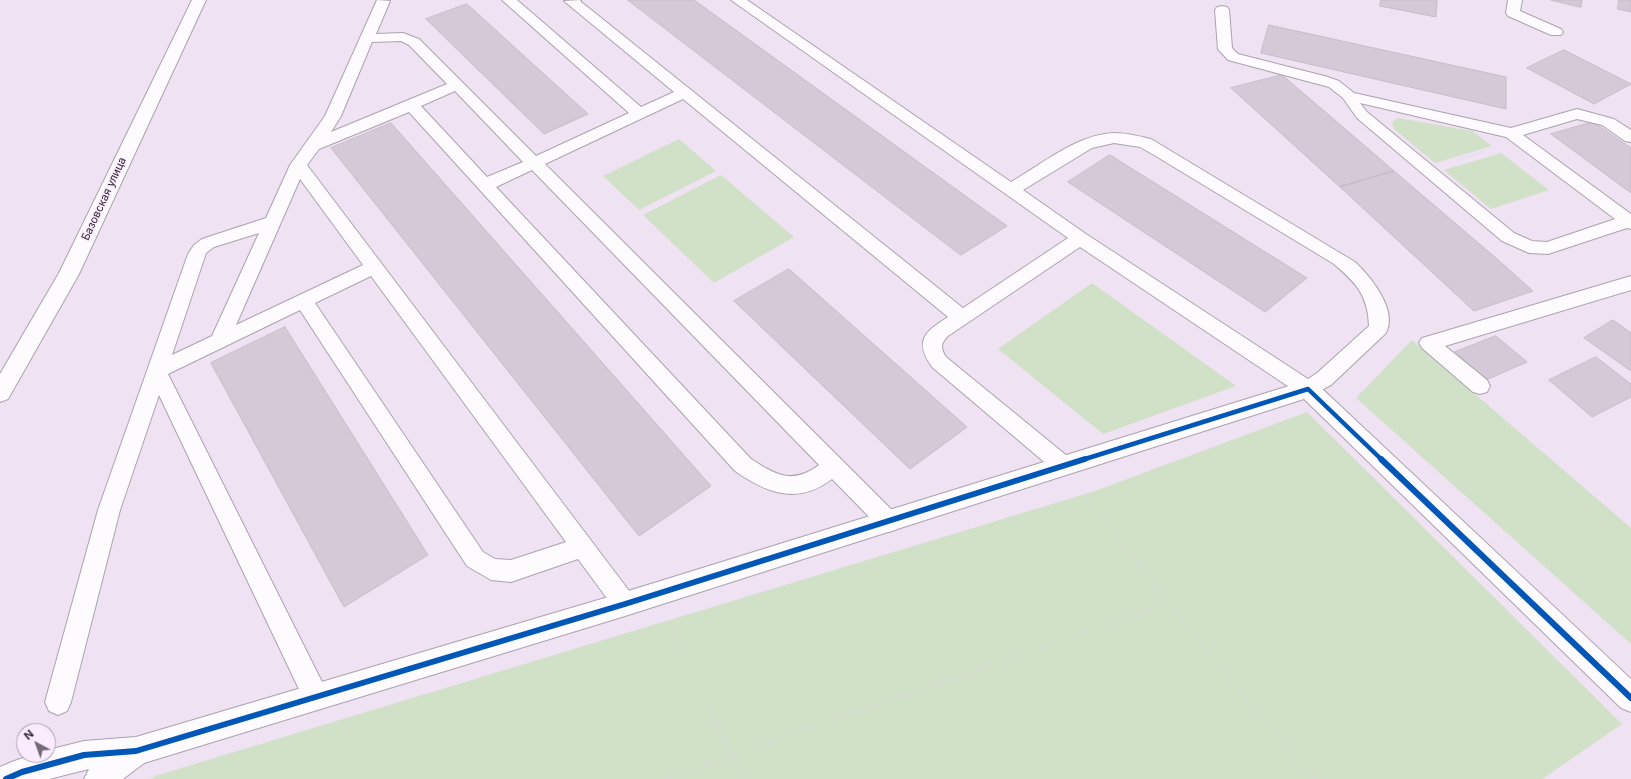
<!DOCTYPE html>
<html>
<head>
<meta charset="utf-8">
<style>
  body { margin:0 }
  #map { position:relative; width:1631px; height:779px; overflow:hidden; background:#efe2f2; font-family:Inter,sans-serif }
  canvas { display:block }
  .north { position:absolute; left:16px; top:723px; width:40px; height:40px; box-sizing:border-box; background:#faecfe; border:1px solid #aa9ead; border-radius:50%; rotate:319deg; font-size:11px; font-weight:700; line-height:16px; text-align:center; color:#322934 }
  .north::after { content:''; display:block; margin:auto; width:14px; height:18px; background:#746a76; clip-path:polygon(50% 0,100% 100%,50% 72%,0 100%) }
</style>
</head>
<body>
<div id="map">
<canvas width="1631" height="779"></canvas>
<div class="north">N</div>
</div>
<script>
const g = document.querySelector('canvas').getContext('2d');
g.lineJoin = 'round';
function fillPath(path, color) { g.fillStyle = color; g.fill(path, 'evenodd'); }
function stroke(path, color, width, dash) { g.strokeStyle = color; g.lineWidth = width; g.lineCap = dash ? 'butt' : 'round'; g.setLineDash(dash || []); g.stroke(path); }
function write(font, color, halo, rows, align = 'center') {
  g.font = font + ' Inter,sans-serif'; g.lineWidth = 3; g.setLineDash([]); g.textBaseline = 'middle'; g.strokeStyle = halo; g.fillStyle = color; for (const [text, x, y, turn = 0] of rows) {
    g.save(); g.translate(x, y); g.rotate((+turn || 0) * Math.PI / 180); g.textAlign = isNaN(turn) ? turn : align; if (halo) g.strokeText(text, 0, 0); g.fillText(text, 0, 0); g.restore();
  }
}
fillPath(new Path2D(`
  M1398,118l74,13 20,15 -57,17 -41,-34 -2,-7z
  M679,139l37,32 -77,39 -36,-34z
  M1501,153l48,37 -58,19 -47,-39z
  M721,175l73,62 -80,46 -71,-68z
  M1092,283l144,103 -133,48 -105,-85z
  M1412,340l219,188v116l-275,-246z
  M1307,412l315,312 -80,55h-1391l4,-3 940,-285z`), '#d1e1c8');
const building = new Path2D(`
  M628,0h66l313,226 -46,29z
  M1381,0h56l-1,17 -56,-11z
  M1551,0h31l-1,7z
  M1619,0h12v12l-13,-3z
  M467,4l121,110 -44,20 -118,-115z
  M1269,25l237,52v32l-245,-56z
  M1564,50l67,34 -37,20 -67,-36z
  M1282,75l82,70 30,26 -54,16 -109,-99z
  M1593,122l38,26v45l-80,-59z
  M391,123l320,363 -72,50 -308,-388z
  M1110,155l197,123 -42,34 -197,-130z
  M1394,171l102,87 37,33 -59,20 -134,-124z
  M789,269l178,158 -57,42 -176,-168z
  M1613,320l18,13v38l-47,-33z
  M285,327l143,228 -84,52 -133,-244z
  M1496,336l31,26 -41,18 -31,-28z
  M1596,357l35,27v13l-39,20 -43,-37z`);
fillPath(building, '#d4cad7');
stroke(building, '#c6bcc8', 1);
const lane = new Path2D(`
  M377,0l13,1 -14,33 27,-1 16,6 117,117 93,-43 -127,-113h15l124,107 33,-15 -110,-91 17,-1 -1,1 383,307 105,-70 -337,-238h16l264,182c31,-18 67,-48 103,-49 12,0 25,3 37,6l204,123c16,15 43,48 31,71l-55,52 -23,12 -7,-2 -221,-148 -132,89c-7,7 -8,12 -2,21l126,103 3,6 -3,6 -8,3 -8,-3 -124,-105c-18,-26 -8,-35 16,-50l-265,-218 -138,65 352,351 3,7 -3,7 -8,3 -8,-3 -49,-50c-34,26 -64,15 -97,-8l-326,-359 -90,37 -12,16 326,431 4,8 -4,8 -8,3 -8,-3 -39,-53 -67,23 -20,-2 -24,-14 -167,-256 -132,64 157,314 4,9 -4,9 -9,4 -9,-4 -148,-311 -39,115 -49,192 -4,9 -9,4 -9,-4 -4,-9 53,-192 90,-256 6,-9 8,-6 64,-21 24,-53 35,-49zM401,41l8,4 38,39 -116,48 10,-16 31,-74zM455,91l68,71 -36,15 -66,-71zM1114,143l26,4 14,8 180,109c22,19 34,31 35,62l-52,47 -9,6 -222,-145 -63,-44 69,-42zM532,170l287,295c-27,20 -43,10 -68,-6l-255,-272zM300,179l63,86 -127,60zM259,233l-47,103 -40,19 34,-102 8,-6zM371,276l195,266 -55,18 -16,-1 -12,-7 -168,-249z
  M1508,0h14l-2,11 41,18 2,3 -2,3h-10l-43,-19 -2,-3z
  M1222,6l5,1 2,3 3,38 6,6 90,23 11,4 15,12 157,35 66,-19 37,10 17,11v12l-6,-1 -23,-16 -25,-6 -54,16 108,79v15l-4,-1 -79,26 -19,-1 -27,-12 -145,-123 -14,-20 -14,-11 -101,-27 -10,-11 -3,-39 2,-3zM1360,103l146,34 109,82 -68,23 -15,-1 -18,-8 -147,-121z
  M1631,276v14l-186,56 42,34 3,6 -3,6 -7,2 -7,-2 -51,-44 -3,-5 3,-5 7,-2z`);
const street = new Path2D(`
  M192,0h14l-127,274 -71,125 -8,3v-28l59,-101z
  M1308,380l8,3 315,296v33l-10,-4 -317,-309 -679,217 -481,147 -21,16h-39l5,-10 -40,10h-49v-12c18,-8 28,-12 48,-12v-5l36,-9 52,-4 489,-145z`);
stroke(lane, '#aca2ae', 2);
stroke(street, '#aca2ae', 2);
stroke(new Path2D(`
  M1457,160l26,-8`), '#dbd8dd', 2, [1, 2.5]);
stroke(new Path2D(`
  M1082,490l86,113 145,176
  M669,622l74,157
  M666,779l502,-176`), '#dbd8dd', 3, [1, 3.5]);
fillPath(lane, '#fdfbfd');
fillPath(street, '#fdfbfd');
stroke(new Path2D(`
  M1082,460l226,-71 74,71`), '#0057b8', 4.5);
stroke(new Path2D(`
  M1381,459l250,239
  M6,779l16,-7 62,-17 52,-4 489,-147 460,-145`), '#0057b8', 6);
write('11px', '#322934', '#faecfe', [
  ["Базовская улица",104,199,-65]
]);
</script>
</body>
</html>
